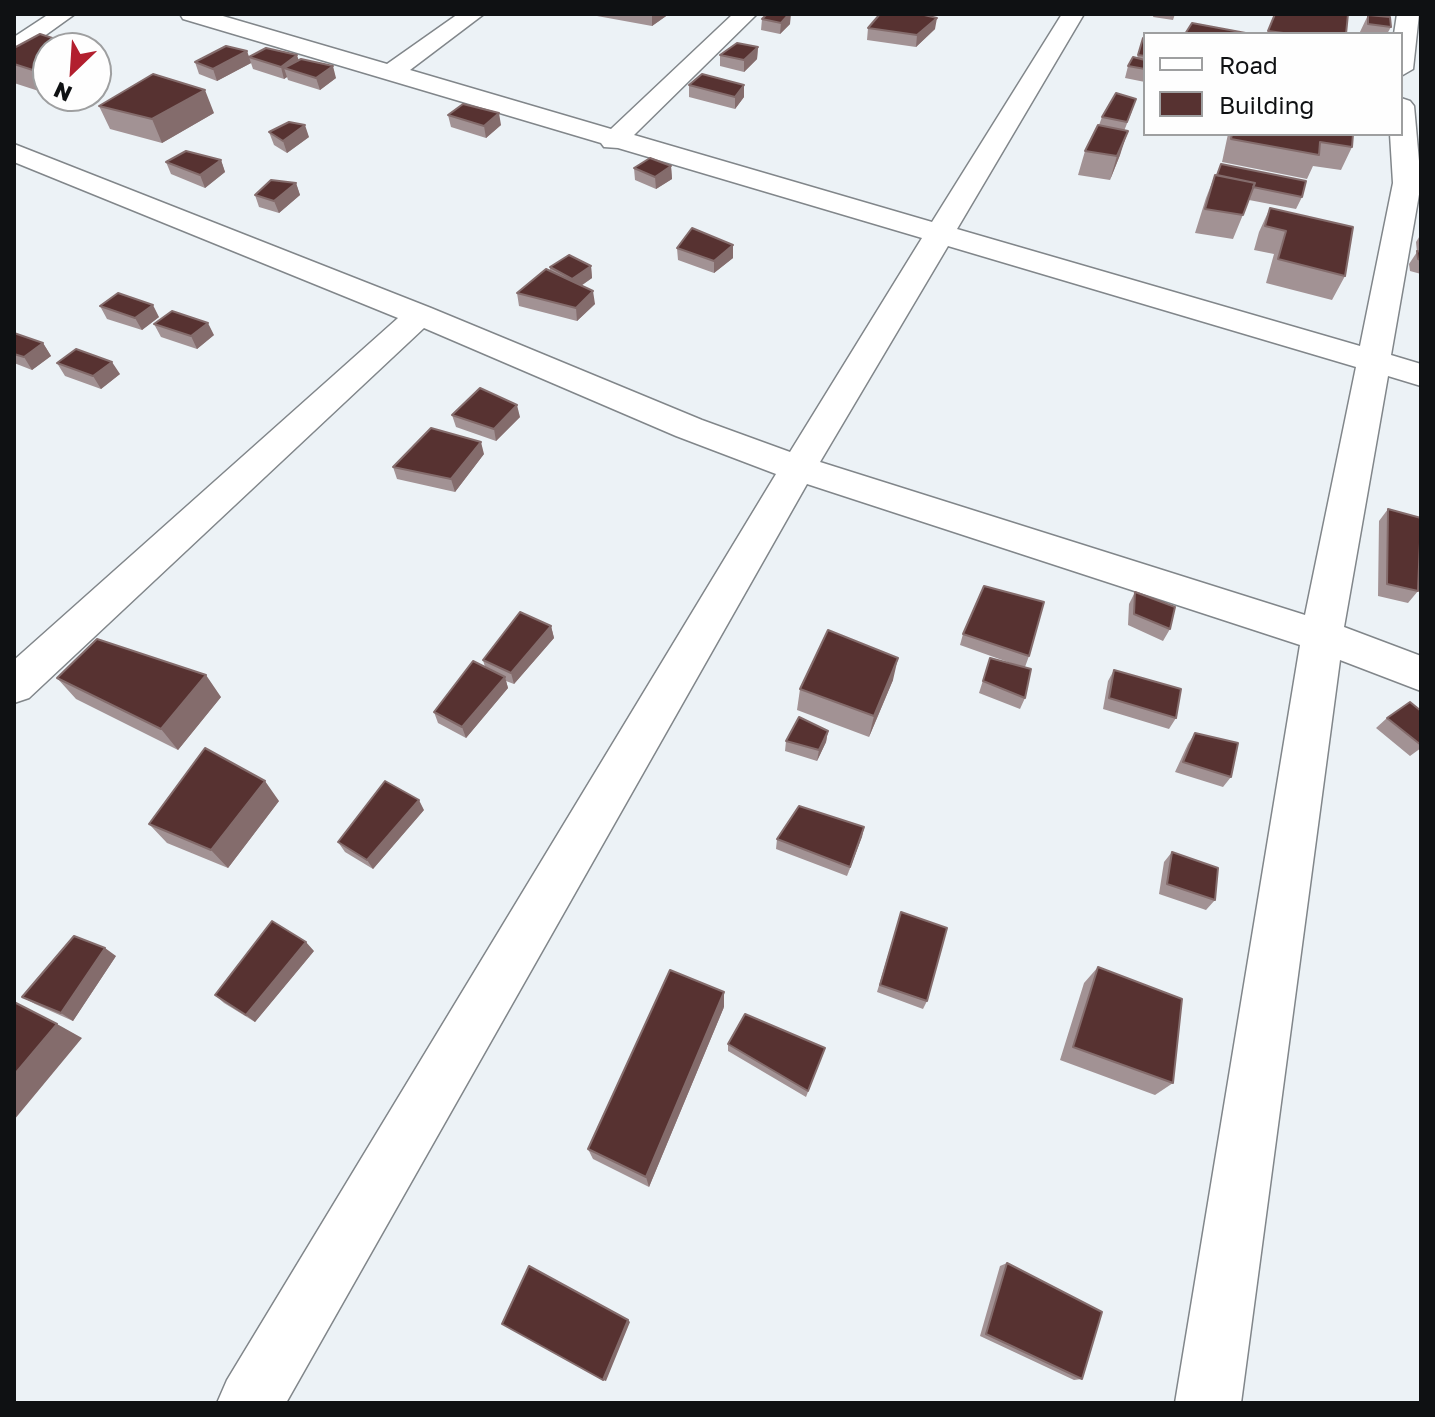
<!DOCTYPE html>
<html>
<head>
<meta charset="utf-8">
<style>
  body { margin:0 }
  #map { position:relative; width:1435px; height:1417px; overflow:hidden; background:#ecf2f6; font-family:"Golos Text",sans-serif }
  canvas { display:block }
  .frame { position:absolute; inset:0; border:16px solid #0f1113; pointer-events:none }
  .legend { position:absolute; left:1143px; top:32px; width:260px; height:104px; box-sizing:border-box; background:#fefefe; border:2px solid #9e9fa0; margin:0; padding:10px 14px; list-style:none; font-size:24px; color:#0f1113 }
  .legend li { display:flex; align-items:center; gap:16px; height:40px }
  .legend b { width:40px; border:2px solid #9e9fa0 }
  .north { position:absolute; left:32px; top:32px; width:80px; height:80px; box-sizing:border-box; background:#fefefe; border:2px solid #9e9fa0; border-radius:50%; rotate:205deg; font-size:22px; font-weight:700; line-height:32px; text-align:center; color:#0f1113 }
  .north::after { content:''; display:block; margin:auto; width:28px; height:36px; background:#b21f2e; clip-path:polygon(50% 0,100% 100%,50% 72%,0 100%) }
</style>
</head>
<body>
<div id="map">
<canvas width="1435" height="1417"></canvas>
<div class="frame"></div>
<ul class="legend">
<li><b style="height:10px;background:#fff"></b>Road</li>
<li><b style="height:22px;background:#573231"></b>Building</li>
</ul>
<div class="north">N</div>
</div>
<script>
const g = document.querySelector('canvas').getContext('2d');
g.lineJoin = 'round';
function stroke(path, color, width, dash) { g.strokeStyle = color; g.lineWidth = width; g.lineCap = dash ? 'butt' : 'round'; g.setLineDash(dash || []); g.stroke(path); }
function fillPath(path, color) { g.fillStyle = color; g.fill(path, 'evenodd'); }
const minor = new Path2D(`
  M49,14h26l-53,38 -8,2v-17z
  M180,14h36l171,50 71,-50h26l-74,56 201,59 122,-115h24l-123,121 298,87 130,-208h22l-127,215 403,117 33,-163 -3,-49h11v-36l9,3 4,5 7,77 -30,172 30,9v22l-33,-10 -44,251 77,29v35l-81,-31 -99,743h-66l125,-758 -493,-161 -521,919h-69l10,-23 549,-906 -100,-38 -252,-108 -395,370 -15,5v-43l384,-342 -384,-156v-18l417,164 271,112 88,32 132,-214 -304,-90 -14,-1 -3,-4 -418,-124zM948,246l408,121 -51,248 -485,-153z
  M1397,14h22l-6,55 -12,7v-42h-7z`);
stroke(minor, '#81868a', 3);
fillPath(minor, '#fff');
fillPath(new Path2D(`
  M586,14h83l-17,12z
  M1154,14h21l-2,6 -20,-3z
  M1275,14l71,20h-79z
  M1368,15l23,12 -4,7h-28z
  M762,19l28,5 -10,10 -19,-4z
  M868,28l67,1 -19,18 -49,-7z
  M1143,38h2v44l-20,-4 3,-12 9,-8z
  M758,47l-1,12 -13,13 -24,-6v-11z
  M14,48h34v46l-34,-11z
  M247,51l4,12 -34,18 -18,-7 -4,-12z
  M249,57l50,3 37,18 -16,12 -32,-10 -1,-3 -3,2 -31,-10z
  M689,85h55v12l-9,12 -46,-12z
  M99,106l115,7 -52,30 -52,-14z
  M1132,111l-8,20 -4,24 -10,25 -32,-5 7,-24 14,-26 3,-8z
  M448,115l53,10 -15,13 -35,-11z
  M269,132l40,5 -22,16 -13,-8z
  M1228,134h125l-1,13 -11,23 -28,-4 -6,13 -85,-17z
  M221,160l4,12 -20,16 -34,-14 -5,-12z
  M671,166l1,13 -16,10 -21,-9 -1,-12z
  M1215,175h1l86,22 -6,12 -47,-9 -16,39 -38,-6 11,-35z
  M296,183l4,12 -21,18 -20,-6 -4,-12z
  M1270,208l75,68 -13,24 -66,-17 8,-29 -20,-4 5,-18z
  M1421,234v40l-11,-3 -1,-7 8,-12 -1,-10z
  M677,248l56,10 -19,15 -36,-13z
  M591,266l1,12 -11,8 14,18 -18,17 -58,-15 -2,-13 33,-22v-4z
  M100,306l59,11 -17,13 -35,-11z
  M154,324l60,11 -17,14 -36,-12z
  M14,333l29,10 8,13 -19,14 -18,-7z
  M57,363l63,11 -19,15 -36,-13z
  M452,415l68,2 -24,24 -40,-14z
  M484,454l-29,38 -58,-13 -4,-12z
  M1388,509l30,82 -10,12 -30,-7 1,-75z
  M1135,592l35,37 -7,12 -35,-16 1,-21z
  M551,626l3,12 -40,46 -8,-3 2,7 -42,50 -28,-15 -4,-11 51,-45 -2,-7z
  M963,634l66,22 -4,11v31l-5,11 -41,-16 11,-35 29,8 -59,-21z
  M1114,670l62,48 -7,11 -66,-20 5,-28z
  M57,678l164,19 -43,53 -102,-51z
  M893,680l-24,57 -72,-27 3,-21z
  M1410,702l11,46 -11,8 -34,-28 11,-10z
  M828,731l-2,11 -9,19 -32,-10 1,-10z
  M1195,733l36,44 -8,10 -48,-15 13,-28z
  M279,801l-51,67 -61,-25 -18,-19z
  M424,810l-51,59 -28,-17 -7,-10z
  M864,827l-17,49 -71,-27 1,-10z
  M1172,852l43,48 -9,10 -47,-16 5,-32z
  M901,912l26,89 -4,8 -46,-17z
  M314,951l-59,71 -31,-19 -9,-8z
  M116,956l-43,65 -38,-17 -13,-7z
  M1098,967l75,116 -18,12 -95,-35 24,-77z
  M724,1007l-75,180 -56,-28 -5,-10z
  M728,1044l97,4 -19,49 -78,-46z
  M1007,1263l75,116 -8,1 -94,-44 20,-70z`), '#a29294');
fillPath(new Path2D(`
  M652,14h17l-17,12z
  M789,14h2l-1,10 -10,10 1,-11z
  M937,18l-2,11 -19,18 1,-12z
  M758,47l-1,12 -13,13v-12z
  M247,51l4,12 -34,18 -4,-12z
  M297,55l4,12 -17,1 3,9 -3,2 -3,-12z
  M96,59l7,14 -7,3z
  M333,66l3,12 -16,12 -4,-12z
  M48,68v22l-9,-18z
  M744,85v12l-9,12v-12z
  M205,90l9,23 -52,30 -10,-24z
  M499,113l2,12 -15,13 -2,-12z
  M305,125l4,12 -22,16 -4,-12z
  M1128,131l-8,24 -10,25 7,-24z
  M221,160l4,12 -20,16 -5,-13z
  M671,166l1,13 -16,10 -1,-12z
  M296,183l4,12 -21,18 -5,-12z
  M733,245v13l-19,15v-12z
  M591,266l1,12 -19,13 -1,-12z
  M593,291l2,13 -18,17 -1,-13z
  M153,305l6,12 -17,13 -7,-12z
  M208,323l6,12 -17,14 -6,-13z
  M43,343l8,13 -19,14 -8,-13z
  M112,362l8,12 -19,15 -8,-13z
  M517,405l3,12 -24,24 -2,-12z
  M481,442l3,12 -29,38 -4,-13z
  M551,626l3,12 -40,46 -3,-11z
  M898,658l-5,22 -24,57 5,-21z
  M206,675l15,22 -43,53 -17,-21z
  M505,677l3,11 -42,50 -4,-11z
  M828,731l-2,11 -9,19 2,-11z
  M265,781l14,20 -51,67 -17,-18z
  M419,800l5,10 -51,59 -6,-9z
  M864,827l-2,10 -15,39 3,-9z
  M306,942l8,9 -59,71 -9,-7z
  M105,948l11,8 -43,65 -12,-8z
  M724,992v15l-75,180 -3,-10z
  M57,1024l25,14 -68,82v-45z
  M628,1320l2,2 -24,59 -3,-1z`), '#846c6c');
const building = new Path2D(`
  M767,14h22l-8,9 -19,-4z
  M880,14h40l17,4 -20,17 -49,-7z
  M1275,14h73l-2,20h-55l-23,-3z
  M1368,15l22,2 1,10 -23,-3z
  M1192,23l59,11h-66z
  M40,34l43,14h-35v20l-9,4 -25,-8v-16z
  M1143,38h2v18l-7,-1z
  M737,43l21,4 -14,13 -24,-5z
  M226,46l21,5 -34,18 -18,-7z
  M266,48l31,7 -16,12 -32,-10z
  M1133,57l12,3v9l-17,-3z
  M301,59l32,7 -17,12 -32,-10z
  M153,74l52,16 -53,29 -53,-13z
  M702,74l42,11 -9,12 -46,-12z
  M1116,93l20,6 -9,23 -25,-5z
  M463,104l36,9 -15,13 -36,-11z
  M289,122l16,3 -22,16 -14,-9z
  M1098,125l30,6 -11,25 -32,-5z
  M1232,134h121l-1,13 -32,-5 -1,13 -88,-16z
  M186,151l35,9 -21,15 -34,-13z
  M650,158l21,8 -16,11 -21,-9z
  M1221,164l85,17 -4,16 -49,-10 2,-4 -38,-8z
  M1215,175l40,8 -12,32 -38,-6z
  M271,180l25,3 -22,18 -19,-6z
  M1270,208l83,19 -8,49 -67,-17 8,-28 -21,-5z
  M692,228l41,17 -19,16 -37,-13z
  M1417,251l4,1v8l-3,-1z
  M569,255l22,11 -19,13 -22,-12z
  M546,269l47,22 -17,17 -59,-15z
  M118,293l35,12 -18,13 -35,-12z
  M172,311l36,12 -17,13 -37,-12z
  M14,333l29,10 -19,14 -10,-3z
  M76,349l36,13 -19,14 -36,-13z
  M480,388l37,17 -23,24 -42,-14z
  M431,428l50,14 -30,37 -58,-12z
  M1388,509l33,9 -3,73 -31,-7z
  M984,586l60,16 -15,54 -66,-22z
  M1135,592l40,15 -5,22 -36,-15z
  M520,612l31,14 -40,47 -28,-13z
  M828,630l70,28 -24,58 -74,-27z
  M97,639l109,36 -45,54 -104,-51z
  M990,658l41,11 -6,29 -42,-17z
  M473,661l32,16 -43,50 -28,-15z
  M1114,670l67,19 -5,29 -67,-20z
  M1410,702l11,9v34l-34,-27z
  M799,717l29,14 -9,19 -33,-9z
  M1195,733l43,10 -7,34 -48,-15z
  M205,748l60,33 -54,69 -62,-26z
  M385,781l34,19 -52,60 -29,-18z
  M799,806l65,21 -14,40 -73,-28z
  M1172,852l46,16 -3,32 -48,-16z
  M901,912l46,16 -20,73 -47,-16z
  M272,921l34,21 -60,73 -31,-20z
  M74,936l31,12 -44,65 -39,-16z
  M1098,967l84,32 -9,84 -100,-36z
  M670,970l54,22 -78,185 -58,-28z
  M14,1002l43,22 -43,51z
  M745,1014l80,34 -17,43 -80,-47z
  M1007,1263l95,49 -20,67 -96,-45z
  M529,1266l99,54 -25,60 -101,-56z`);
fillPath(building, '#573231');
stroke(building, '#846c6c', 2);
</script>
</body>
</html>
